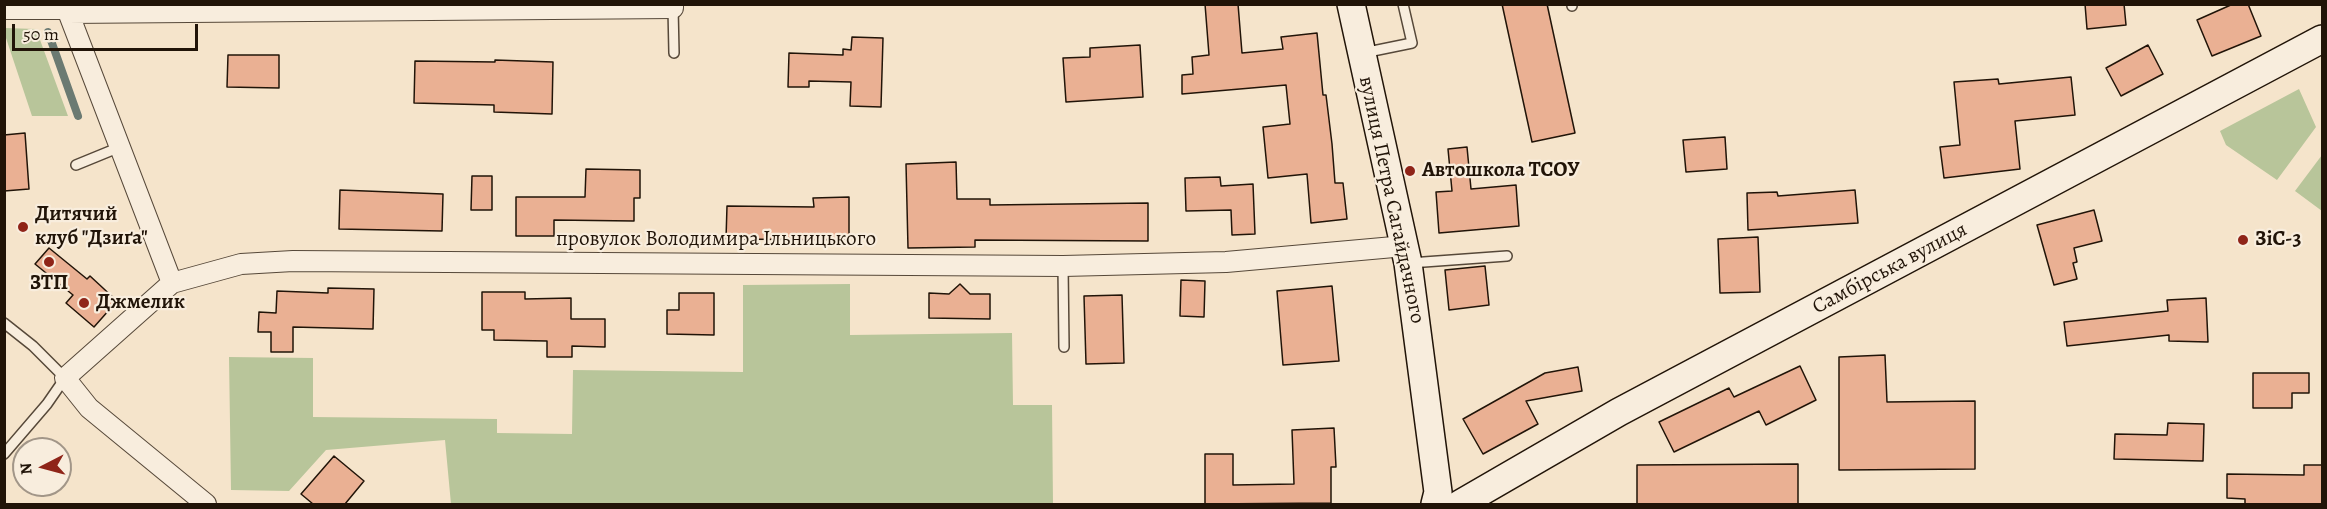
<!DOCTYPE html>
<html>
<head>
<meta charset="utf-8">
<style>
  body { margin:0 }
  #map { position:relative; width:2327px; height:509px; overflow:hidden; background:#f5e4cb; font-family:Alegreya,serif }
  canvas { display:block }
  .frame { position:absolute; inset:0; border:6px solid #211408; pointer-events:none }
  .north { position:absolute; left:12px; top:437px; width:60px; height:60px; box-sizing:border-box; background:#f8eddd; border:2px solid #a29688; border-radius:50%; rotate:264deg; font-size:16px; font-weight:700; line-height:24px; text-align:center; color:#211408 }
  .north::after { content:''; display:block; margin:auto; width:21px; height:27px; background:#8f2418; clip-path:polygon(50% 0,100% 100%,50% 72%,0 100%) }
  .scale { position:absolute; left:12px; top:24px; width:186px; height:27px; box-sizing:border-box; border:3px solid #211408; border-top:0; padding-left:8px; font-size:18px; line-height:21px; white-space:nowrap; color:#211408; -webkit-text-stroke:4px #f8eddd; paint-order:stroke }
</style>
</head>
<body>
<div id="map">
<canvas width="2327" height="509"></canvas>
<div class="frame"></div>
<div class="north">N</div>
<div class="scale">50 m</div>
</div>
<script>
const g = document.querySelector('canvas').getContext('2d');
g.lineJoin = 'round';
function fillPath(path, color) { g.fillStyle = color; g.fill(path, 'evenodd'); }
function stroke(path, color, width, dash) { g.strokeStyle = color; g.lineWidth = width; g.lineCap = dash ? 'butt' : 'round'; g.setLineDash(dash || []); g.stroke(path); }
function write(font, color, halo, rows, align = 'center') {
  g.font = font + ' Alegreya,serif'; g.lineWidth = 4.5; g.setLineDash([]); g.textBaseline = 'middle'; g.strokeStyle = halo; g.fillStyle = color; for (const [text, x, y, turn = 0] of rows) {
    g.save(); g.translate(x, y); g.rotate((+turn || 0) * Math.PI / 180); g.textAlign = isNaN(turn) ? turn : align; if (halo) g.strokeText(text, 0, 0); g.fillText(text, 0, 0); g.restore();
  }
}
fillPath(new Path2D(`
  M5,28l31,1 32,87h-36l-27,-81z
  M2299,89l17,38 -39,53 -51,-35 -6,-14z
  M2322,155v56l-27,-20z
  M850,284v51l162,-2 1,72h39l1,99h-602l-6,-64 -119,10 -37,41 -58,-1 -2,-133 84,1v59l184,2v14l75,1 1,-64 170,2v-87z`), '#b8c59a');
stroke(new Path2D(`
  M48,32l30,84`), '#6b7a72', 8);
const building = new Path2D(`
  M1205,4h33l4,49 41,-4 -2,-12 36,-4 6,62h3l6,49 3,39h8l4,36 -36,4 -4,-49 -39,4 -5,-51 27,-3 -4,-39 -104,9v-19l11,-1 -1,-17 17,-2z
  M1502,4h45l28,129 -43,9z
  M2085,4h39l2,21 -39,4z
  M2233,4h15l13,32 -49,20 -15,-36z
  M852,37l31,1 -2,69 -31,-1 1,-24 -42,-1v6h-21l1,-34 54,2v-6l8,1z
  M1140,45l3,52 -77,5 -3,-44 27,-1v-9z
  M2148,45l15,29 -42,22 -15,-28z
  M228,55h51v33l-52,-1z
  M495,60l58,2 -1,52 -58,-2v-7l-80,-2 1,-42 80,1z
  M2071,77l4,38 -60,6 5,48 -76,9 -4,-31 20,-2 -6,-63 44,-3 1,5z
  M25,133l4,56 -25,2v-56z
  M1725,137l2,32 -41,3 -3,-32z
  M1467,147l4,42 45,-4 3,41 -80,7 -3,-41 16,-1 -4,-42z
  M956,162l1,37h33v6l158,-2v38l-173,-1v7l-67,1 -2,-84z
  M586,169l54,1v28h-6v23l-80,-1v16h-38v-39h69z
  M472,176h20v34h-21z
  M1220,177l1,9 32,-2 2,50 -23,1 -1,-25 -45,1 -1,-33z
  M340,190l103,4 -1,37 -103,-2z
  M1855,190l3,33 -110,7 -1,-37 30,-1 1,4z
  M849,197v43l-123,-1 1,-33 87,1 -1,-9z
  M2094,210l8,31 -28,7 3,14 -4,1 4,16 -23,6 -17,-60z
  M1758,237l2,55 -40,1 -2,-54z
  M49,248l38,31 3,-3 27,25 -23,26 -28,-24 7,-8 -38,-31z
  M1485,266l4,39 -40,5 -4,-40z
  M1181,280l24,1 -1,36 -24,-1z
  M960,284l10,10h20v25l-61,-1v-25l20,1z
  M1332,286l7,75 -56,4 -6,-74z
  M328,288l46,1 -1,40 -80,-2v25h-22v-20h-13l1,-20 17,1 1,-22 51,2z
  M482,292h43v7l46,-1v21h34v28l-33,-1v11h-25v-16l-53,-1v-10h-12z
  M679,293h35v42l-47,-1v-24h12z
  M1122,295l2,68 -38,1 -2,-68z
  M2206,298l2,44 -39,-1v-6l-102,11 -3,-24 104,-11 -1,-11z
  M1885,355l2,47 88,-1v68l-136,1v-113z
  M1800,366l16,34 -50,25 -7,-14 -85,41 -15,-30 70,-34 5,9z
  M1578,367l4,24 -56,10 12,23 -55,30 -20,-35 82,-46z
  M2253,373h56v20h-17v15h-39z
  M2168,423l36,1 -1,37 -89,-2 1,-25 52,1z
  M1334,428l2,39h-5v36l-126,1v-50h28v31l61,-1 -2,-54z
  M334,456l30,25 -19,23h-32l-12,-10z
  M1798,464v40h-161v-39z
  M2304,465h18v39h-77v-5l-18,-1v-24l77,1z`);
fillPath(building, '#eab093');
stroke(building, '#211408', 1.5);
const service = new Path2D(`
  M1572,4v2
  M673,8l1,45
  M1363,53l49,-10 -9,-39
  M76,165l44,-18
  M1410,263l97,-7
  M1063,266l1,81
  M4,323l29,23 32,32 -18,26 -43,50`);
const minor = new Path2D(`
  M65,4l107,279
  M4,9h62
  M68,13l605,-5v-4
  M206,504l-117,-96 -24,-30 107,-95 69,-19 52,-3 770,5 163,-4 179,-16`);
const secondary = new Path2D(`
  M1351,4l57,259 30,229 -3,12
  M1460,504l159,-92 703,-373`);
stroke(service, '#564839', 12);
stroke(minor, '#564839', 22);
stroke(secondary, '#211408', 30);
stroke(service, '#f8eddd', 9);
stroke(minor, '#f8eddd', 20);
stroke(secondary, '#f8eddd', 27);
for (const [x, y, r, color] of [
  [1410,171,6,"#8f2418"],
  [23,227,6,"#8f2418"],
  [2243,240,6,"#8f2418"],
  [49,262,6,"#8f2418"],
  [84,303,6,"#8f2418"]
]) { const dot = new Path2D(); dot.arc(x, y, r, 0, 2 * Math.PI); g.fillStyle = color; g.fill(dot); stroke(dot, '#f8eddd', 2); }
write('bold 21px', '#211408', '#f8eddd', [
  ["Автошкола ТСОУ",1422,171],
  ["Дитячий",35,215],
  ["клуб \"Дзиґа\"",35,239],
  ["ЗіС-3",2255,240],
  ["ЗТП",49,284,"center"],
  ["Джмелик",96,303]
], 'left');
write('21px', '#211408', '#f8eddd', [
  ["вулиця Петра Сагайдачного",1391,200,78],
  ["провулок Володимира Ільницького",716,240],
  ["Самбірська вулиця",1890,269,-28]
]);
</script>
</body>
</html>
